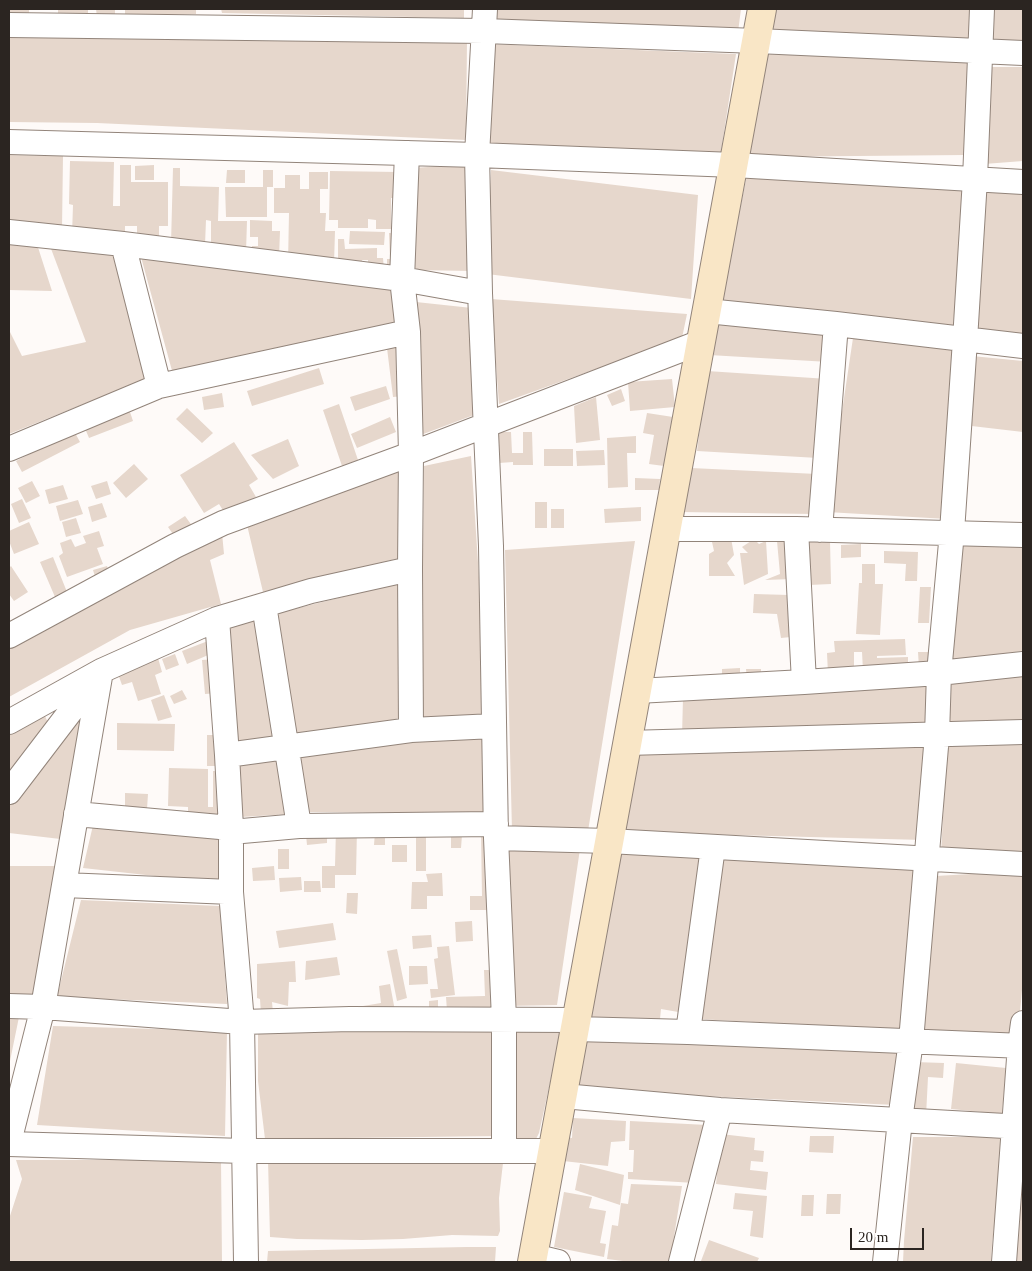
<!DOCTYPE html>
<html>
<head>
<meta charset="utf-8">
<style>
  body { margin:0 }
  #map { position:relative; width:1032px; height:1271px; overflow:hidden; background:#fefaf8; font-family:Georgia,serif }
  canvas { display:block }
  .frame { position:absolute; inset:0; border:10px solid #2b2521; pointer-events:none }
  .scale { position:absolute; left:850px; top:1228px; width:74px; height:22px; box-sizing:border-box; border:2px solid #2b2521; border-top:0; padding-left:6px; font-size:15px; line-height:18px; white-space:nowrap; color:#2b2521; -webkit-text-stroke:4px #fff; paint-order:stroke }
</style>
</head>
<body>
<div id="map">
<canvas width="1032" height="1271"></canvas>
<div class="frame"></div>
<div class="scale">20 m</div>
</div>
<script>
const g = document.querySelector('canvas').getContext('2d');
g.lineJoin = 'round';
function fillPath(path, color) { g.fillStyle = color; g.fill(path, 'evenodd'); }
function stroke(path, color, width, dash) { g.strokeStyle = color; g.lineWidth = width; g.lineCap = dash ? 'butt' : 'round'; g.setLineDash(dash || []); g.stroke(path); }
fillPath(new Path2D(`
  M9,9h20v6l-20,2z
  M58,9h30v4l-30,1z
  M96,9h19v7l-18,1z
  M125,9h71v5l-71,1z
  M221,9h243v9l-242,-5z
  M491,9h250l-3,23 -248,-8z
  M775,9h196l-1,32 -198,-7z
  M989,9h34v39l-36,3z
  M9,29l458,10 -1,101 -369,-17 -88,-1z
  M488,44l248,10 -15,98 -235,-6z
  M766,54l206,8 -7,93 -217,2z
  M981,67h42v94l-39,3z
  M9,155l54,1 -1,73h-53z
  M70,161l44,1 -1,44h7v-41h11v17h37v44h-9v15h-22v-15h-12v11l-53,-2 1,-30 -4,-1z
  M473,164l-1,107 -60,-1 1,-102z
  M154,165v15h-19v-14z
  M173,168h7v18l39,1 -1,34h29l-1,31 -35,-1v-30l-5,-1 -1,25 -34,-1z
  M227,170h18v13h-19z
  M263,170h10v17h-6v30h-41l-1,-30h38z
  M491,170l207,25 -7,104 -204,-25z
  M330,171l68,1 -1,26h-6v31h-15v-9l-8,-1v9h-30v-8h-9z
  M309,172h19v17h-8v24h6l-1,18h10l-1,33 -46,-1 1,-50h-15v-25h11v-13h15v14h9z
  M747,175l219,9 -13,142 -233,-20z
  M976,190l47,1v143l-50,-5z
  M250,220l22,1v10h8l-1,26h-28l1,-11h6v-9h-8z
  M350,231l35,1 -1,13 -35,-1z
  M389,233h9v37h-11v-11h3z
  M9,235l26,3 17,53 -43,-1z
  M338,239h6l1,10 32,-1v10h6l1,12 -16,1v-11h-6v7h-14l-1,-8 -9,1z
  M50,246l65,5 36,126 -142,57v-104l13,26 64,-14z
  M141,257l257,29 -1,37 -223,55z
  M491,299l196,15 -5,24 -183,66z
  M416,302l56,6 10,104 -64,24z
  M715,321l117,10 -3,31 -120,-7z
  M853,338l106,12 -12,169 -120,-7z
  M398,347l6,49 -11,1 -6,-49z
  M972,356l51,5v71l-60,-7z
  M319,368l5,16 -72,22 -5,-15z
  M707,371l121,8 -10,79 -121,-7z
  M672,379l3,28 -45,4 -2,-29z
  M386,386l4,13 -35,12 -5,-14z
  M621,389l4,12 -13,5 -5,-11z
  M222,393l2,14 -20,3 -2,-13z
  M596,397l4,43 -24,3 -2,-37z
  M339,404l19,56 -16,6 -19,-56z
  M187,408l26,25 -11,10 -26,-24z
  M129,409l4,12 -44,17 -5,-12z
  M647,413l26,4 -9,49 -15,-2 5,-29 -11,-2z
  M390,417l6,15 -39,16 -6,-14z
  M74,431l6,11 -58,30 -6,-11z
  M498,432h13l1,21h11v-21h9l1,33h-20v-3l-14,1z
  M636,436v17h-9l1,34 -20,1 -1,-50z
  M288,439l11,27 -26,13 -22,-24z
  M234,442l24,37 -9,6 7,12 -30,18 -7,-11 -15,9 -24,-38z
  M544,449h29v17h-29z
  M604,450l1,15 -28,1 -1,-15z
  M471,456l17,259 -67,6 3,-255z
  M402,462l2,95 -141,35 -16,-67z
  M134,464l14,15 -22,19 -13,-15z
  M691,468l126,6 -4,40 -133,-2z
  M635,478l25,1 -1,11h-24z
  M32,481l8,15 -14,7 -8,-15z
  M107,481l4,13 -15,5 -5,-13z
  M63,485l5,14 -19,5 -4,-14z
  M22,499l9,19 -12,5 -8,-19z
  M78,500l5,14 -23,7 -4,-15z
  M535,502h12v26h-12z
  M102,503l5,14 -15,5 -4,-15z
  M641,507v14l-36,2 -1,-14z
  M551,509h13v19h-13z
  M185,516l8,11 -18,10 -7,-10z
  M76,518l5,15 -15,4 -4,-15z
  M29,522l10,22 -25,10 -5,-13v-10z
  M99,531l5,15 -7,2 6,16 -36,13 -8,-21 4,-3 -3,-10 11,-4 4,8 11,-4 -3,-7z
  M222,533l2,21 -14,6 11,44 -91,26 -121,67v-55z
  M731,538l3,17 -7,8 8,13h-26v-22l5,-3 -2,-9z
  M1023,538v113l-78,10 10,-120z
  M754,539l5,5 7,-3 2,33 -24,11 -4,-32h8l-6,-6z
  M791,540l1,39 -27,1 15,-6 -3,-33z
  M635,541l-47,290h-76l-7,-281z
  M830,541l1,43 -22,1 -1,-43z
  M861,544v13l-20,1v-13z
  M884,551l34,1 -1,29h-12l1,-17 -22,-1z
  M53,557l14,35 -12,5 -15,-35z
  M862,564h13v20h8l-3,51 -24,-1 3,-51h3z
  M11,566l17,26 -14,9 -5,-7v-26z
  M107,566l4,12 -14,5 -4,-13z
  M399,583l6,134 -108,24 -23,-127z
  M920,587h11l-2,36h-11z
  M754,594l35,1 -1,19 3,23 -10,1 -4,-24 -24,-1z
  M257,615l20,128 -41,4 -11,-123z
  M905,639l1,16 -29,1v2l31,-1v12l-45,2 -1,-19h-8v22h-26l-1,-21 8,-1 -1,-11z
  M208,641l5,12 -26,11 -5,-13z
  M918,652h10v16h-9z
  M175,654l4,11 -13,5 -4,-11z
  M158,658l4,14 -7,3 6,19 -23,7 -6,-19 -10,3 -5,-14z
  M216,659l3,34 -14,1 -3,-34z
  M740,668v12h-18v-11z
  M746,669h15v10l-14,1z
  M1023,669v54l-79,-1 5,-46z
  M930,676l-3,54 -245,6 1,-38z
  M182,690l5,9 -13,5 -4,-8z
  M164,695l8,22 -14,4 -7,-21z
  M42,709l10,23 -43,45v-53z
  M82,715l-13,125 -60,-7v-33z
  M117,723l58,1 -1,27 -57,-1z
  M207,735h17v31h-17z
  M485,738l3,75 -184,-1 -7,-63 109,-8z
  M927,742l-3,98 -305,-8 15,-86z
  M1023,743v109l-82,1 6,-108z
  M277,753l14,61 -50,3 -6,-58z
  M169,768l39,1v38h5v-36h13v52l-38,-1v-15l-20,-1z
  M125,793l23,1 -1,15 -22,-1z
  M94,821l131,13 2,50 -144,-16z
  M336,829h21l-1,46h-21v13h-13v-22h13z
  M416,831h10v40h-10z
  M375,832h10v13h-11z
  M327,833v10l-20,2 -1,-10z
  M481,834h11v76h-22v-14h12z
  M451,835h11l-1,13h-10z
  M392,845h15v17h-15z
  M503,846l77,3 -23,156 -50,1z
  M278,849h11v20h-11z
  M612,851h90l-18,162 -23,-4 -1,10 -74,4z
  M721,859l195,3 -12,168 -207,-11z
  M9,866h49l-24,130 -25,-1z
  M274,866l1,14 -22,1 -1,-13z
  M1023,871v108l-5,55 -96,-1 14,-157z
  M442,873l1,23h-16v13h-16l1,-27h16l-2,-8z
  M301,877l1,13 -22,2 -1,-14z
  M304,881h16l1,11h-17z
  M347,893h11l-1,21 -11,-1z
  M81,900l139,6 7,98 -170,-7z
  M472,921l1,20 -17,1 -1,-20z
  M333,923l3,17 -57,8 -3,-17z
  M431,935l1,12 -19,2 -1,-13z
  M449,946l6,49 -24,3 -1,-9h8l-4,-30 4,-1 -1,-11z
  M397,949l10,49 -10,3 -10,-50z
  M337,957l3,18 -35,5 1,-19z
  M295,961l1,21h-7l-1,24 -16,-4 1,11 -12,1 -1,-15 -3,-1v-34z
  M409,966h18l1,18 -19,1z
  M484,970h11v38l-48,3 -1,-14 39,-1z
  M390,984l5,27 -38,-4 24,-4 -2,-17z
  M438,1000v10h-9v-9z
  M9,1017h10l-9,44h-1z
  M258,1024l238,3 4,109 -235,3 -7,-58z
  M53,1026l174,5 -2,105 -188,-11z
  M515,1026l47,2 -23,105 -3,6 -24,1z
  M585,1039l315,14 -5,52 -319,-15z
  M914,1062l30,1 -1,15 -15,-1 -2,39 -15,-1z
  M956,1063l50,5 -4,46 -51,-5z
  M573,1118l53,3 -1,20 -14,1 -3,24 -45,-5 3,-24 6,1z
  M630,1121l77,4 -2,29 -9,-1 -1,30 -67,-4v-7h5l1,-22h-5z
  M721,1134l34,4 -1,12 10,1 -1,11 -12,-1 -1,9 18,2 -2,18 -50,-6z
  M810,1136h24l-1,17 -24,-1z
  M913,1137h91l-12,108 -1,17h-88l1,-21z
  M1023,1140v122h-14z
  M16,1160h205l1,102h-213v-43l13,-40z
  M268,1160l51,3h184l-4,35 1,33 -2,5 -46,-1 -49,4 -41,1 -65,-1 -27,-2z
  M580,1164l44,11 -4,30 -45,-15z
  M631,1184l51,2 -12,76h-39l-24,-3 5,-34 6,1 3,-23 7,1z
  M564,1192l28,5 -3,11 17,3 -6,32 6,1 -2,13 -50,-10z
  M735,1193l32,3 -4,42 -13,-2 3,-25 -20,-2z
  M827,1194h14l-1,20h-14z
  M802,1195h12l-1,21h-12z
  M709,1240l50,18 -2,4h-51l-5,-1z
  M467,1247h29l-1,15h-228l1,-11z`), '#e6d7cc');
const street = new Path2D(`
  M485,9l-8,146 3,138 11,253 5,292 8,181v132h48
  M9,25l475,6 273,10 266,12
  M9,142l468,13 257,10 289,17
  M407,153l-5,126 6,53 3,122 -1,115 1,161
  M9,232l114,12 279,35 78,14
  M123,244l36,142
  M707,311l129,13 187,22
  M9,449l150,-63 249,-54
  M667,529h129l227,6
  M796,529l8,153
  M820,530l16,-206
  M264,605l35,221
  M217,619l10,136 4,73v64l11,130 4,240
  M9,636l166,-90 48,-23 188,-69 290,-112
  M637,691l167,-9 135,-9 84,-9
  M9,722l92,-51 116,-52 94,-28 99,-22
  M627,743l396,-11
  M227,755l184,-25 83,-4
  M9,792l87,-114
  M76,814l155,14
  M231,832l68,-6 197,-2
  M496,838l113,3 414,23
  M64,885l167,7
  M9,1006l34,1 199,15 108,-3 226,1
  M575,1029l113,3 335,14
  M688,1032l25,-185
  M563,1096l157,14 303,17
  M9,1142l34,-135 58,-336
  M9,1144l235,7h260
  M533,1256l25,6
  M681,1262l39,-152
  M885,1262l15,-142 11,-79 26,-306 2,-62 13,-141 13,-192 10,-161 7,-170
  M1004,1262l16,-217 3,-22`);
const secondary = new Path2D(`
  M532,1262l230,-1253`);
stroke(street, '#92847a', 26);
stroke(secondary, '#92847a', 30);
stroke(street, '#fff', 24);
stroke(secondary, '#f9e6c6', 28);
</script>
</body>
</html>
